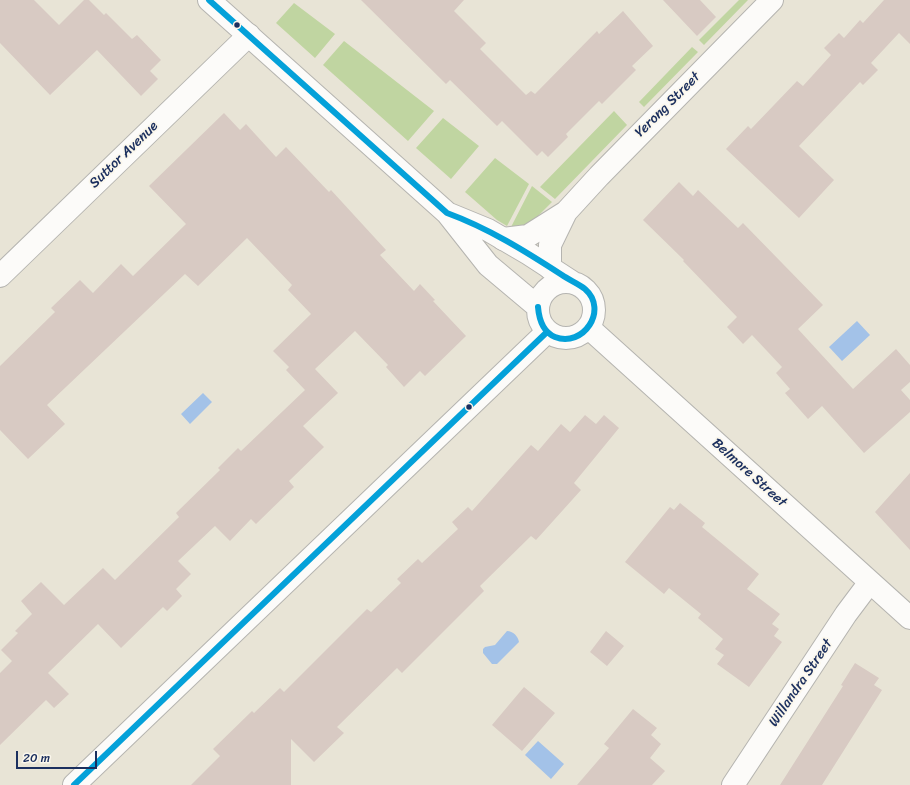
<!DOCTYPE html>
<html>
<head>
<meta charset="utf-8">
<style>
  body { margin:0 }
  #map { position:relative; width:910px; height:785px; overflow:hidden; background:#e8e4d6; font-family:Sriracha,sans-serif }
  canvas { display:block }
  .scale { position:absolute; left:16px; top:751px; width:81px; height:18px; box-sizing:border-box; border:2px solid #1b2f5e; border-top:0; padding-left:5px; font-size:12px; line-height:14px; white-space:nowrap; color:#1b2f5e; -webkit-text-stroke:3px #fbf7ec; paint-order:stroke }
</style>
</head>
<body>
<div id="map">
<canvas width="910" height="785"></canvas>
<div class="scale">20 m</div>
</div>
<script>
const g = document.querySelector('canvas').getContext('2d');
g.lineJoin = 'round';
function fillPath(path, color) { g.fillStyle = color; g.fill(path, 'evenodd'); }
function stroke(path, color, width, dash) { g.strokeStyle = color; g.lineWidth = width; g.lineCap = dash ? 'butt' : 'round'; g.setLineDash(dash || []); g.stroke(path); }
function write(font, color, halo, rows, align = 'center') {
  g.font = font + ' Sriracha,sans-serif'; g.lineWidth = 3.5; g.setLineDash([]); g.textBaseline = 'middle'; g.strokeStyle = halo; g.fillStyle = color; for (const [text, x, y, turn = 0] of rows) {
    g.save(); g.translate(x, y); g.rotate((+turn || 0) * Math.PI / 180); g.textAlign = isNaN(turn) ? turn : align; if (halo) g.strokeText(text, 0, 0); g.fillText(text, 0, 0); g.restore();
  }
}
fillPath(new Path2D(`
  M739,0h9l-44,45 -5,-5z
  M294,3l41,31 -20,24 -39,-35z
  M344,41l90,70 -26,30 -85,-76z
  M692,47l6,5 -54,55 -5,-5z
  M614,111l13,14 -72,74 -15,-12z
  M443,118l36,28 -28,33 -35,-31z
  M495,158l34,26 -22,42 -10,-6 -32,-28z
  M532,186l20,16 -21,21 -6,3 -14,1z`), '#c0d5a1');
fillPath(new Path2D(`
  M857,321l13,14 -28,26 -13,-14z
  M203,393l9,9 -22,22 -9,-10z
  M507,631c6,0 11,5 12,11l-22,22h-5l-9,-11v-4l2,-2 10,-2z
  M538,741l26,23 -13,15 -26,-24z`), '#a3c2e8');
fillPath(new Path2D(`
  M0,0h34l25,25 25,-25h5l15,15 2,-2 26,26 5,-4 24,25 -11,11 8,8 -17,17 -44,-46 -47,45 -50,-52z
  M361,0h103l-10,11 32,32 -6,6 46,46 5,-4 4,3 62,-63 2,3 24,-23 30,35 -21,20 4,4 -34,34 -3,-3 -33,33 2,3 -20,20 -6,-6 -5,5 -35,-35 -5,5 -47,-46 -4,4z
  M663,0h37l16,17 -19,19z
  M884,0h26v44l-11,-11 -28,30 7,7 -15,15 -3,-3 -61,64 35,34 -35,38 -73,-69 22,-23 3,3 46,-48 6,5 28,-31 -7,-7 15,-15 5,5 16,-18 3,3z
  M224,113l16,17 6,-6 30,33 10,-10 43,45 2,-2 55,60 -6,5 34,36 6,-7 15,16 -2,1 33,35 -41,40 -5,-5 -16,16 -18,-20 2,-2 -33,-34 -40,38 23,24 -35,33 21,21 -35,34 5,6 -38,37 -5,-5 -21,22 -15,-15 -37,35 13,13 -15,15 6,7 -15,15 -4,-4 -42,41 -23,-24 -50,49 21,21 -15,14 -8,-8 -46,45v-72l12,-12 -11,-11 17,-17 -3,-2 17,-17 -11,-13 20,-19 23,23 39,-37 12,12 64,-63 -3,-4 44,-43 -2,-2 20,-20 3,3 64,-61 -19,-20 3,-3 -16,-16 38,-37 -23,-24 4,-5 -45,-47 -49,48 -13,-12 -138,131 18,19 -37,35 -28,-29v-64l55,-54 -4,-4 29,-28 13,13 28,-29 12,12 53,-52 -37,-38z
  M679,182l14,14 5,-6 40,38 5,-5 80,82 -25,24 55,60 43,-40 14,16v17l-9,8 9,10v12l-46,41 -42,-47 -14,13 -23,-26 5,-4 -14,-16 6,-6 -30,-32 -9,9 -16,-17 10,-10 -54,-56 1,-1 -41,-40z
  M585,415l11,9 8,-9 15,13 -45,55 7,7 -45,50 -5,-4 -51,50 4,5 -82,82 -5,-5 -60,59 7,6 -30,29 -23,-23v46h-100l29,-29 -7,-7 39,-38 2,2 26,-25 4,4 83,-83 4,3 30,-29 -4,-4 21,-20 4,4 36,-34 -6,-7 16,-15 4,4 59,-66 7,6 23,-27 9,8z
  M910,473v77l-35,-38z
  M680,503l25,20 -3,4 57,47 -12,15 33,25 -8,10 7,5 -5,7 8,6 -33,45 -32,-23 7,-9 -9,-6 8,-10 -25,-21 3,-4 -32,-26 -5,6 -39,-32 45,-55 4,3z
  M606,631l18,15 -17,20 -17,-14z
  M855,663l24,15 -5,7 8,5 -60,95h-42l63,-99 -2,-1z
  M524,687l31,26 -33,38 -30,-26z
  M633,709l24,19 -6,7 10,9 -11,14 15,13 -13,14h-75l32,-37 -5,-4z`), '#d8cac3');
const minor = new Path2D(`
  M503,239l25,-3 38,-24 33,-36 173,-176
  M550,268v-23l16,-33
  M0,276l249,-241
  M589,328l321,290
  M733,785l113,-171 24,-32`);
const tertiary = new Path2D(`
  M209,0l238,213 41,52 50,42
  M449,214l39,16 41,24 43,28
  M538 310a28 28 0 1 1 56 0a28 28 0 1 1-56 0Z
  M74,785l473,-453`);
stroke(minor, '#b5b4b0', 24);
stroke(tertiary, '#b5b4b0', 24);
stroke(minor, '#fcfbf9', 22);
stroke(tertiary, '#fcfbf9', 22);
stroke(new Path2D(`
  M209,0l238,213c41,15 78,38 115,62 7,5 17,9 23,14 24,21 -2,59 -30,48 -12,-5 -16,-18 -17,-30
  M74,785l473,-453`), '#04a1d9', 6);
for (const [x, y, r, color] of [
  [237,25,3.5,"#1b2f5e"],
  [469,407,3.5,"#1b2f5e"]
]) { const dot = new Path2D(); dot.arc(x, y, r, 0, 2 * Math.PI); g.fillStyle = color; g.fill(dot); stroke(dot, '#fbf7ec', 1.5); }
write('14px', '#1b2f5e', '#fbf7ec', [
  ["Yerong Street",668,105,-45],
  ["Suttor Avenue",124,155,-44],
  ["Belmore Street",749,473,42],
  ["Willandra Street",801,683,-56]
]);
</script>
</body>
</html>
